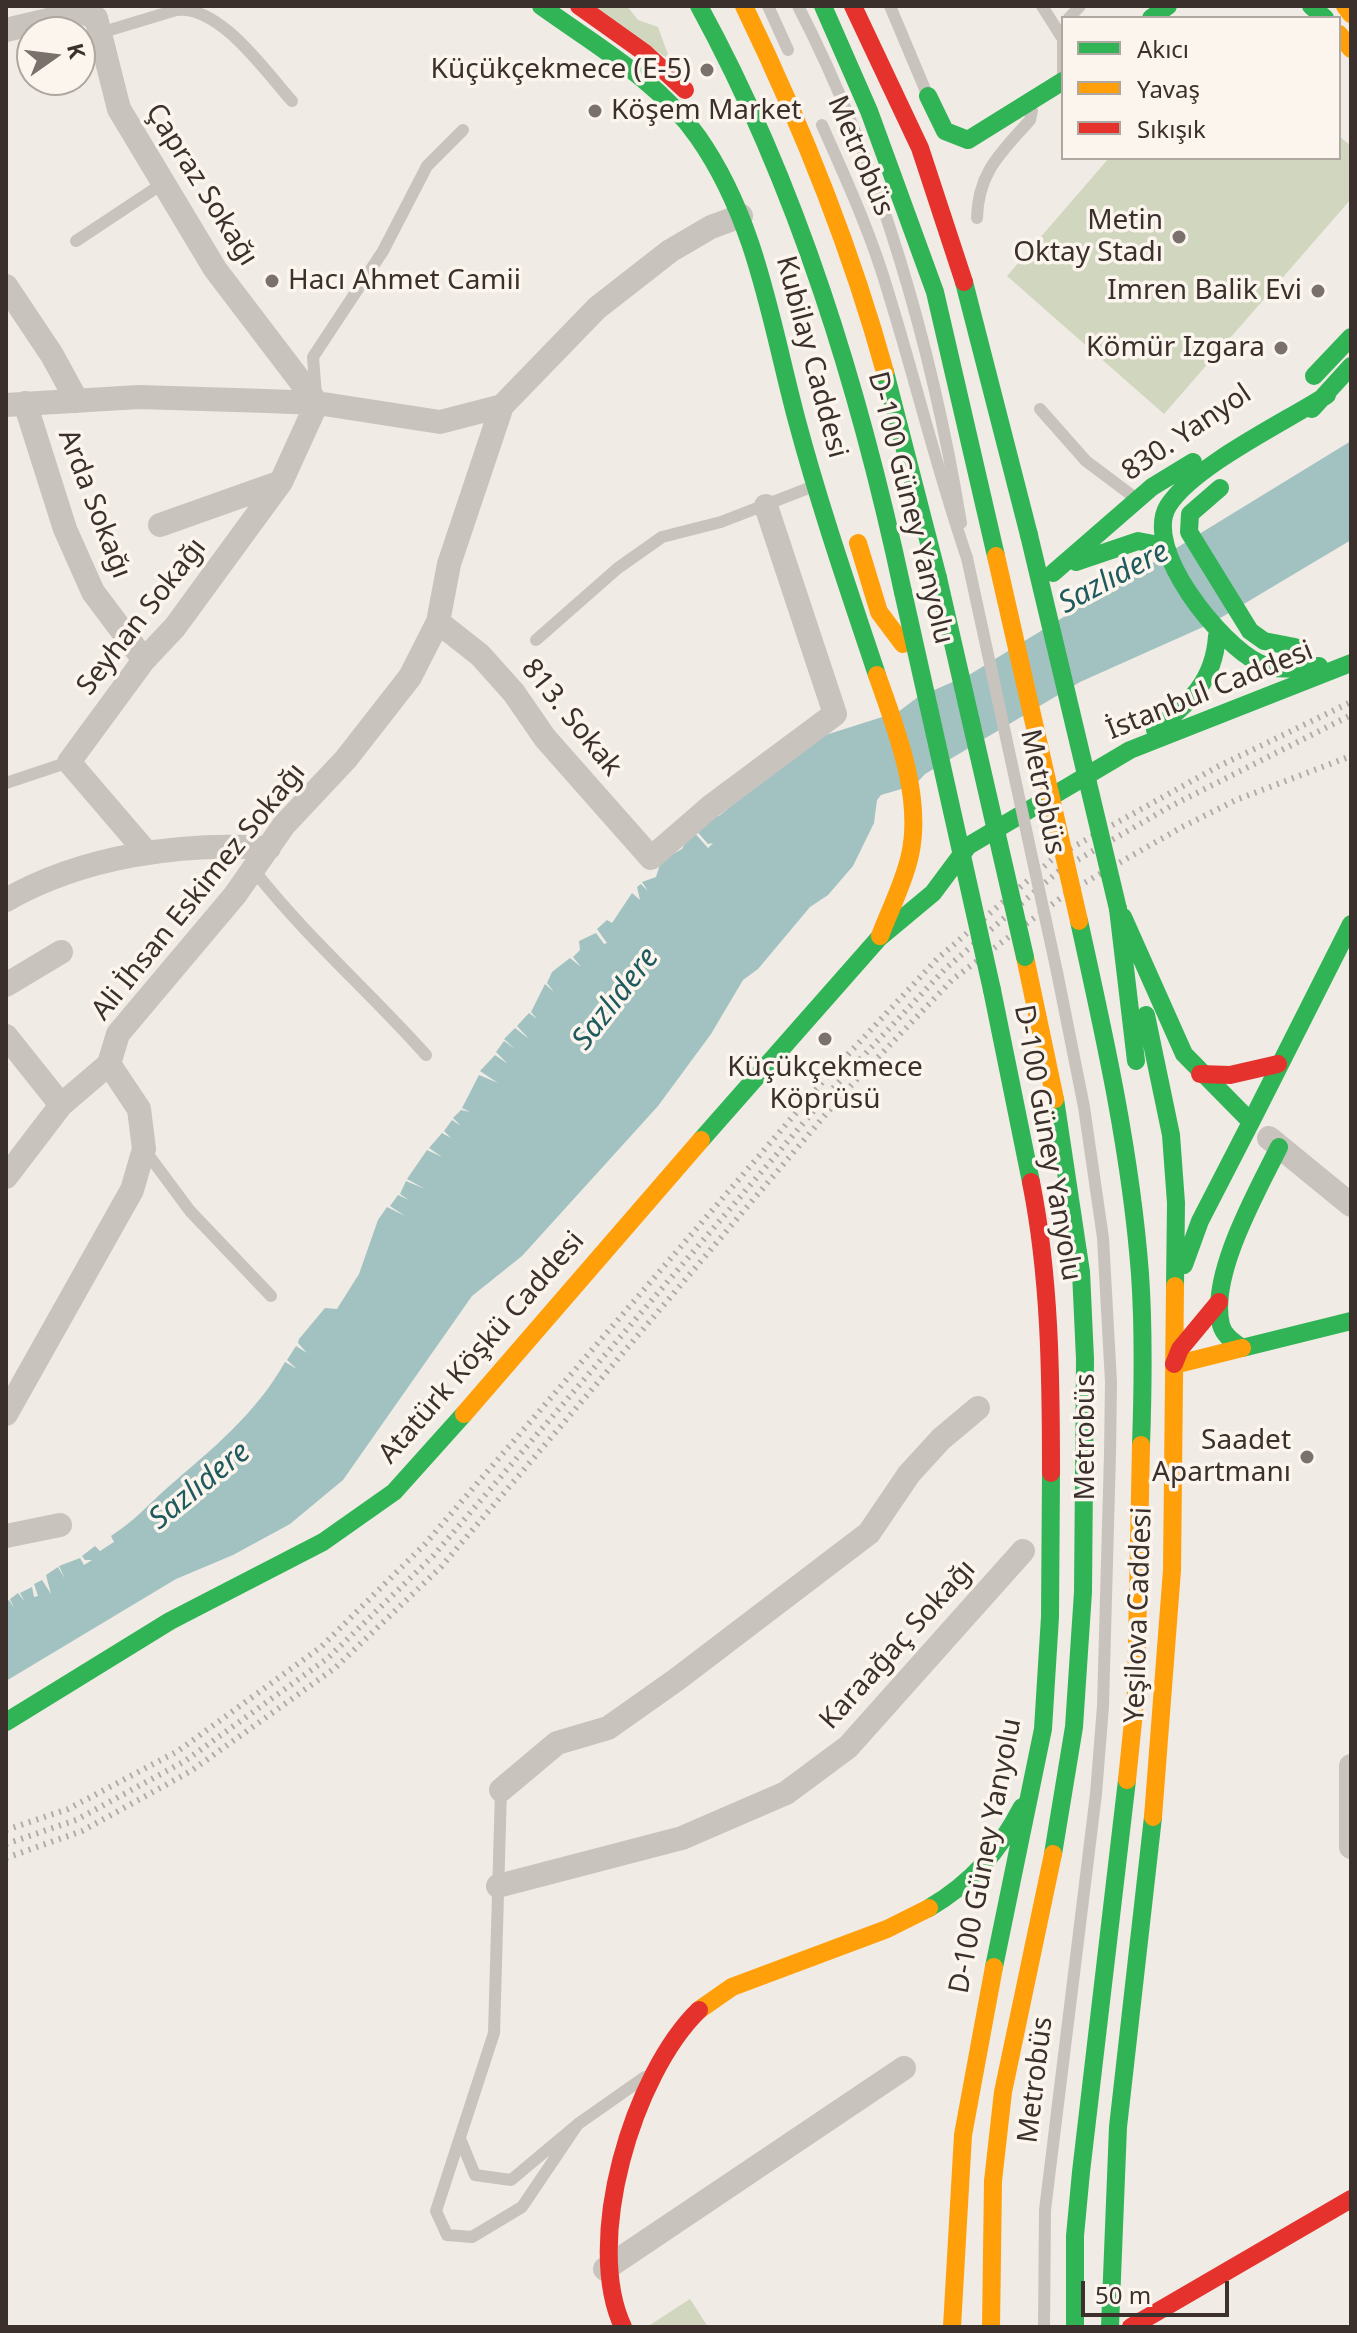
<!DOCTYPE html>
<html>
<head>
<meta charset="utf-8">
<style>
  body { margin:0 }
  #map { position:relative; width:1357px; height:2333px; overflow:hidden; background:#f0ebe5; font-family:"Noto Sans",sans-serif }
  canvas { display:block }
  .frame { position:absolute; inset:0; border:8px solid #3b302b; pointer-events:none }
  .legend { position:absolute; left:1061px; top:16px; width:280px; height:144px; box-sizing:border-box; background:#fbf5ee; border:2px solid #aea6a0; margin:0; padding:10px 14px; list-style:none; font-size:24px; color:#3b302b }
  .legend li { display:flex; align-items:center; gap:16px; height:40px }
  .legend b { width:40px; border:2px solid #aea6a0 }
  .north { position:absolute; left:16px; top:16px; width:80px; height:80px; box-sizing:border-box; background:#fbf5ee; border:2px solid #aea6a0; border-radius:50%; rotate:76deg; font-size:22px; font-weight:700; line-height:32px; text-align:center; color:#3b302b }
  .north::after { content:''; display:block; margin:auto; width:28px; height:36px; background:#7a716c; clip-path:polygon(50% 0,100% 100%,50% 72%,0 100%) }
  .scale { position:absolute; left:1081px; top:2281px; width:148px; height:36px; box-sizing:border-box; border:4px solid #3b302b; border-top:0; padding-left:10px; font-size:24px; line-height:28px; white-space:nowrap; color:#3b302b; -webkit-text-stroke:6px #fbf5ee; paint-order:stroke }
</style>
</head>
<body>
<div id="map">
<canvas width="1357" height="2333"></canvas>
<div class="frame"></div>
<ul class="legend">
<li><b style="height:10px;background:#30b455"></b>Akıcı</li>
<li><b style="height:10px;background:#ff9f0a"></b>Yavaş</li>
<li><b style="height:10px;background:#e5322d"></b>Sıkışık</li>
</ul>
<div class="north">K</div>
<div class="scale">50 m</div>
</div>
<script>
const g = document.querySelector('canvas').getContext('2d');
g.lineJoin = 'round';
function fillPath(path, color) { g.fillStyle = color; g.fill(path, 'evenodd'); }
function stroke(path, color, width, dash) { g.strokeStyle = color; g.lineWidth = width; g.lineCap = dash ? 'butt' : 'round'; g.setLineDash(dash || []); g.stroke(path); }
function write(font, color, halo, rows, align = 'center') {
  g.font = font + ' "Noto Sans",sans-serif'; g.lineWidth = 7; g.setLineDash([]); g.textBaseline = 'middle'; g.strokeStyle = halo; g.fillStyle = color; for (const [text, x, y, turn = 0] of rows) {
    g.save(); g.translate(x, y); g.rotate((+turn || 0) * Math.PI / 180); g.textAlign = isNaN(turn) ? turn : align; if (halo) g.strokeText(text, 0, 0); g.fillText(text, 0, 0); g.restore();
  }
}
fillPath(new Path2D(`
  M591,6h36l11,14 20,7 12,33z
  M1339,136l12,10v53l-187,215 -157,-138 102,-118h230z
  M690,2299l18,28h-61z`), '#d1d6bf');
fillPath(new Path2D(`
  M1351,441v99l-139,83 -132,59 -155,92 -10,11 -34,10 -4,5 -3,23 -21,43 -25,29 -18,12 -52,62 -15,11 -32,54 -53,72 -136,150 -50,40 -129,184 -53,44 -57,31 -57,24 -170,102v-79l3,-2 5,8 -4,-9 8,-6 7,9 -5,-9 12,-6 2,10 4,-1 -4,-12 8,-4 9,14 -5,-19 12,-8 7,12 -6,-13 21,-8 4,7 8,-5h-7l-3,-4 13,-10 5,5 14,-9 -3,-6c22,-14 37,-31 56,-48 44,-38 89,-74 118,-126l12,7 -10,-9 9,-14 11,7 -9,-10 1,-4 26,-31 12,1 22,-35 19,-54 9,-13 18,9 -15,-10 8,-11 11,5 -9,-6 6,-13 19,8 -18,-10 20,-29 15,7 -13,-9 13,-15 9,5 -7,-7 8,-11 9,6 -8,-8 8,-8 9,2 -8,-4 17,-33 19,8 -18,-12 15,-16 13,9 -12,-12 8,-11 11,8 -11,-10 11,-11 14,11 -12,-13 12,-13 8,6 -6,-7 14,-28 9,8 -7,-9 5,-11 18,-14 11,9 -8,-10 7,-7 -1,-9 17,-8 8,11 3,-1 -10,-14 10,-9 5,3 20,-30 8,7 -3,-13 4,-3 7,7 -6,-9 14,-5 5,-16 21,-12 10,-19 16,18 5,-5 -5,1 -14,-16 18,-16 7,4 94,-77 85,-27 20,-15 51,-22z`), '#a1c2c1');
stroke(new Path2D(`
  M768,6l20,44
  M798,6c82,159 134,341 163,517
  M890,6l37,88
  M1042,6l19,30
  M1069,18l11,-12
  M1063,30v50
  M100,33l76,-23c43,-6 89,61 116,91
  M822,125c25,56 50,111 67,170 27,87 48,176 78,263
  M977,218c1,-46 24,-65 53,-98l2,-9
  M76,241l86,-57
  M316,396l-3,-39 70,-106 44,-85 36,-36
  M1040,409l46,52 48,36
  M536,640l82,-72 44,-31 59,-15 93,-36
  M6,783l63,-21
  M253,869c52,67 117,123 173,186
  M144,1149l46,62 81,85
  M501,1790l-7,243 -58,178 11,24 25,2 50,-30 56,-83
  M461,2141l14,34 36,5 67,-56 67,-47
  M1044,2327l1,-117 51,-416 7,-88 7,-252 1,-72 -8,-144 -19,-131 -27,-135`), '#c9c3be', 12);
stroke(new Path2D(`
  M6,30l76,-18 14,6 23,91 96,160 102,134 -36,79 -106,145 -31,33 -75,102 78,91
  M6,286l46,69 25,46
  M25,403l40,126 28,63 51,68
  M6,405l133,-8 127,4 51,2 123,19 62,-16 95,-98 73,-57 41,-24 30,-11
  M160,525l121,-43
  M438,622l42,33 34,38 31,45 106,120 59,-51 125,-93 -69,-208
  M6,900c77,-44 175,-58 263,-52
  M6,985l55,-33
  M6,1036l55,69
  M1269,1138l82,67
  M6,1177l55,-72 48,-41
  M6,1414l126,-224 12,-41 -5,-40 -30,-45 9,-30 117,-139 49,-70 62,-66 64,-82 28,-55 11,-58 53,-158
  M6,1536l54,-11
  M1351,1766v81
  M501,1790l56,-47 51,-15 68,-48 193,-147 40,-59 32,-35 37,-31
  M498,1886l184,-48 104,-45 62,-46 175,-196
  M605,2269l299,-201`), '#c9c3be', 24);
stroke(new Path2D(`
  M541,6c54,39 118,75 157,131 59,84 73,187 99,284 23,86 52,170 80,254
  M699,6c99,181 161,385 204,586
  M823,6l46,105 66,181 61,264
  M1311,6l14,12
  M1151,18l17,-12
  M928,96l17,35 23,9 95,-59
  M964,282l65,253
  M885,372l53,206
  M1314,376l37,-39
  M1312,409l39,-43
  M1220,488l-30,26 -1,18 61,99 14,10 31,6
  M1076,562l62,-21 26,5
  M1053,573l99,-86 41,-25
  M1319,666c-20,2 -41,6 -60,-3 -38,-18 -117,-114 -91,-157 25,-40 117,-84 159,-111
  M1155,730c34,-27 59,-48 62,-94
  M1118,909l18,152
  M1123,917l61,137 67,68 -51,99 -16,44
  M1079,921c26,117 52,234 61,353 4,57 3,114 1,171
  M992,990l39,192
  M1146,1015l25,120 5,68 -1,83
  M1251,1122l100,-198
  M701,1140l178,-202 54,-45 35,-47 162,-96 221,-87
  M1279,1147c-22,45 -70,128 -58,178 3,11 13,17 21,23l109,-27
  M6,1722l164,-101 153,-79 71,-50 70,-78
  M1053,1854l21,-127 9,-135 2,-233 -4,-87 -26,-173
  M929,1908c44,-26 70,-57 93,-101
  M994,1967l49,-238 7,-112 1,-144
  M1075,2327v-91l6,-64 46,-392
  M1110,2327l8,-200 35,-310`), '#30b455', 18);
stroke(new Path2D(`
  M744,6c57,118 106,239 141,366
  M1345,6l6,8
  M1339,34l12,15
  M858,543l21,69 24,32
  M877,675c19,54 46,122 33,180 -6,28 -20,54 -30,81
  M1025,957l30,142
  M1174,1365l68,-17
  M464,1414l237,-274
  M1127,1780l9,-88 5,-247
  M1153,1817l19,-247 3,-284
  M699,2010l33,-23 155,-58 42,-21
  M952,2327l11,-192 31,-168
  M991,2327l2,-146 10,-89 50,-238`), '#ff9f0a', 18);
stroke(new Path2D(`
  M579,6l66,47 40,37
  M853,6l67,142 44,134
  M1200,1074l30,1 48,-11
  M1031,1182c19,95 20,194 20,291
  M1174,1364l6,-15 39,-47
  M623,2327c-40,-85 10,-253 76,-317
  M1131,2327l220,-128`), '#e5322d', 18);
stroke(new Path2D(`
  M6,1830l62,-21 110,-58 143,-104 104,-103 401,-466 111,-119 118,-102 162,-90 134,-65
  M6,1844l70,-24 109,-59 143,-103 105,-102 402,-470 110,-117 115,-99 111,-64 180,-91
  M6,1858l76,-27 109,-60 144,-103 106,-101 402,-473 110,-115 117,-88 112,-64 54,-27 115,-44`), '#b1aca8', 6, [2, 6]);
stroke(new Path2D(`
  M967,558l90,414`), '#c9c3be', 12);
stroke(new Path2D(`
  M1029,535l89,374
  M938,578l87,379
  M903,592l89,398`), '#30b455', 18);
stroke(new Path2D(`
  M996,556l83,365`), '#ff9f0a', 18);
for (const [x, y, r, color] of [
  [707,70,8,"#7a716c"],
  [595,111,8,"#7a716c"],
  [1179,237,8,"#7a716c"],
  [272,281,8,"#7a716c"],
  [1318,291,8,"#7a716c"],
  [1281,348,8,"#7a716c"],
  [825,1039,8,"#7a716c"],
  [1307,1457,8,"#7a716c"]
]) { const dot = new Path2D(); dot.arc(x, y, r, 0, 2 * Math.PI); g.fillStyle = color; g.fill(dot); stroke(dot, '#fbf5ee', 3); }
write('28px', '#3b302b', '#fbf5ee', [
  ["Küçükçekmece (E-5)",691,70],
  ["Köşem Market",611,111,"left"],
  ["Metin",1163,221],
  ["Oktay Stadı",1163,253],
  ["Hacı Ahmet Camii",288,281,"left"],
  ["Imren Balik Evi",1302,291],
  ["Kömür Izgara",1265,348],
  ["Küçükçekmece",825,1068,"center"],
  ["Köprüsü",825,1100,"center"],
  ["Saadet",1291,1441],
  ["Apartmanı",1291,1473]
], 'right');
write('28px', '#3b302b', '#fbf5ee', [
  ["Metrobüs",860,156,67],
  ["Çapraz Sokağı",201,185,58],
  ["Kubilay Caddesi",811,357,75],
  ["830. Yanyol",1187,433,-34],
  ["Arda Sokağı",94,504,69],
  ["D-100 Güney Yanyolu",910,508,76],
  ["Seyhan Sokağı",142,617,-52],
  ["İstanbul Caddesi",1210,691,-22],
  ["813. Sokak",571,718,51],
  ["Metrobüs",1042,792,78],
  ["Ali İhsan Eskimez Sokağı",199,892,-51],
  ["D-100 Güney Yanyolu",1047,1143,80],
  ["Atatürk Köşkü Caddesi",482,1348,-49],
  ["Metrobüs",1086,1437,-90],
  ["Yeşilova Caddesi",1139,1615,-88],
  ["Karaağaç Sokağı",898,1645,-48],
  ["D-100 Güney Yanyolu",986,1856,-79],
  ["Metrobüs",1036,2080,-83]
]);
write('italic 30px', '#1f5a5e', '#fbf5ee', [
  ["Sazlıdere",1114,578,-28],
  ["Sazlıdere",616,999,-52],
  ["Sazlıdere",200,1486,-39]
]);
</script>
</body>
</html>
